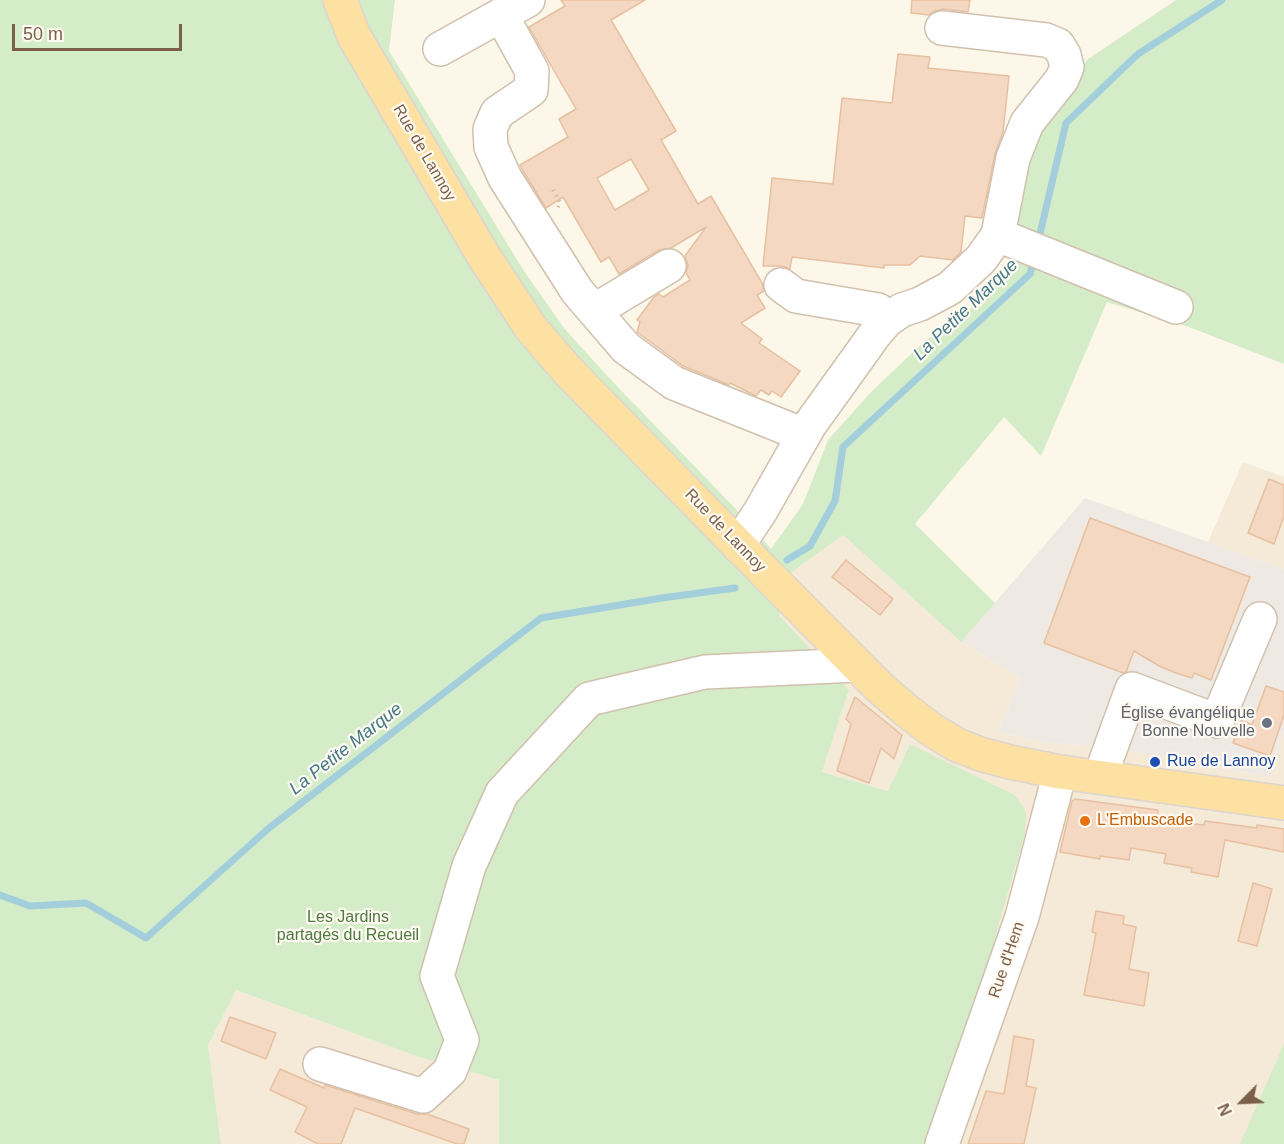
<!DOCTYPE html>
<html>
<head>
<meta charset="utf-8">
<style>
  body { margin:0 }
  #map { position:relative; width:1284px; height:1144px; overflow:hidden; background:#fdf7ea; font-family:Helvetica,sans-serif }
  canvas { display:block }
  .north { position:absolute; left:1212px; top:1072px; width:60px; height:60px; -webkit-text-stroke:4px #fffaf1; paint-order:stroke; rotate:246deg; font-size:16px; font-weight:700; line-height:24px; text-align:center; color:#7a5f4b }
  .north::after { content:''; display:block; margin:auto; width:21px; height:27px; background:#7a5f4b; clip-path:polygon(50% 0,100% 100%,50% 72%,0 100%) }
  .scale { position:absolute; left:12px; top:24px; width:170px; height:27px; box-sizing:border-box; border:3px solid #7a5f4b; border-top:0; padding-left:8px; font-size:18px; line-height:21px; white-space:nowrap; color:#7a5f4b; -webkit-text-stroke:4px #fffaf1; paint-order:stroke }
</style>
</head>
<body>
<div id="map">
<canvas width="1284" height="1144"></canvas>
<div class="north">N</div>
<div class="scale">50 m</div>
</div>
<script>
const g = document.querySelector('canvas').getContext('2d');
g.lineJoin = 'round';
function fillPath(path, color) { g.fillStyle = color; g.fill(path, 'evenodd'); }
function stroke(path, color, width, dash) { g.strokeStyle = color; g.lineWidth = width; g.lineCap = dash ? 'butt' : 'round'; g.setLineDash(dash || []); g.stroke(path); }
function write(font, color, halo, rows, align = 'center') {
  g.font = font + ' Helvetica,sans-serif'; g.lineWidth = 4.5; g.setLineDash([]); g.textBaseline = 'middle'; g.strokeStyle = halo; g.fillStyle = color; for (const [text, x, y, turn = 0] of rows) {
    g.save(); g.translate(x, y); g.rotate((+turn || 0) * Math.PI / 180); g.textAlign = isNaN(turn) ? turn : align; if (halo) g.strokeText(text, 0, 0); g.fillText(text, 0, 0); g.restore();
  }
}
fillPath(new Path2D(`
  M1243,462l41,15v92l-76,-27z
  M843,535l118,107 60,36 -23,54 49,11 55,3 168,31 14,-46v413h-360l51,-136 50,-174v-22l-10,-17 -105,-51 -22,47 -66,-19 27,-82 -70,-75 13,-43z
  M235,990l181,66 83,24v64h-278l-13,-99z`), '#f5ead8');
fillPath(new Path2D(`
  M1085,498l199,71v162l-14,46 -168,-31 -55,-3 -49,-11 23,-54 -60,-36z`), '#efe9e3');
fillPath(new Path2D(`
  M0,0h395l-6,51 135,220 40,57 46,51 122,126 39,44 32,-45 25,-64 44,-49 53,-50 42,-28 42,-53v-15l26,-123 53,-63 88,-59h108v364l-95,-37 -82,-25 -66,154 -37,-39 -89,107 80,79 -34,39 -118,-107 -51,37 -13,43 70,75 -27,82 66,19 22,-47 105,51 11,17 -1,22 -50,174 -51,136h-425v-64l-83,-24 -180,-66 -28,55 13,99h-221z
  M1284,1044v100h-44z`), '#d4ecc7');
stroke(new Path2D(`
  M1038,242l28,-119 72,-69 84,-54
  M787,560l23,-14 25,-45 8,-54 187,-173 4,-15
  M0,895l30,11 56,-3 60,35 123,-110 272,-210 121,-20 73,-10`), '#a3cedb', 7);
const building = new Path2D(`
  M561,0h84l-34,20 65,111 -15,9 37,64 13,-8 51,87 2,8 -7,4 8,13 -24,15 21,16 -3,4 41,28 -19,26 -9,-6 -3,4 -8,-5 -5,6 -26,-13 -1,2 -46,-19 -46,-34 3,-10 -3,-2 17,-23 5,-3 4,3 27,-17 -4,-7 2,-8 -3,-9 21,-29 -35,21 -12,2 -40,24 -10,-17 -8,5 -38,-65 -17,11 -24,-39 -2,-4 48,-28 -9,-18 17,-10 -47,-82 36,-21zM631,159l18,31 -34,20 -18,-32z
  M912,0h58l-2,12 -24,-3 -9,2 -6,4 -18,-2z
  M898,54l32,3 -2,11 81,8 -6,56 -8,22 -13,64 -17,-2 -4,36 -8,8 -33,-4 -10,9h-26v3l-92,-11 -2,12 -8,-3h-19l9,-88 61,6 9,-86 50,5z
  M1269,479l15,6v31l-10,28 -26,-11z
  M1090,518l160,59 -39,103 -17,-7 -2,5 -16,-5 -17,-7 -25,-15 -8,21 -3,1 -79,-30z
  M846,560l47,39 -13,16 -48,-38z
  M1266,686l18,6v23l-14,41 -37,-13 8,-23 11,5z
  M855,697l47,38 -8,24 -13,-11 -12,35 -32,-12 14,-47 -5,-5z
  M1075,799l83,11 -1,9 20,3 27,3 1,-4 52,7v-3l27,4v23l-59,-12 -7,37 -27,-5 1,-4 -28,-5 2,-9 -35,-6 -2,12 -29,-4v3l-40,-7 12,-51z
  M1253,883l19,6 -15,57 -19,-5z
  M1096,911l28,5 -1,8 13,3 -7,42 20,4 -5,33 -60,-11 12,-62 -4,-1z
  M230,1017l46,16 -10,26 -45,-18z
  M1014,1036l20,4 -8,46 10,2 -12,56h-56l18,-53 18,3z
  M280,1069l44,19 1,-3 92,29h10l42,15 -5,15h-7l-102,-36 -14,36h-23l-23,-12 12,-25 -37,-17z`);
fillPath(building, '#f4d8c1');
stroke(building, '#e7c0a0', 1.5);
const minor = new Path2D(`
  M501,15l31,56 -1,19 -34,23 -7,16 1,18 14,31 72,113 49,57 48,35 130,52
  M440,49l88,-49
  M998,235l178,72
  M781,285l15,11 82,14 9,10
  M594,311l75,-45
  M738,545l22,-33 49,-86 66,-92 12,-14 15,-10 18,-6 30,-16 31,-29 17,-24 15,-77 14,-35 35,-44 5,-12 -3,-12 -6,-10 -12,-5 -104,-12
  M1100,777l32,-88 85,32 43,-102
  M320,1064l103,32 27,-25 12,-31 -25,-64 32,-110 33,-73 87,-94 116,-27 151,-7
  M942,1144l80,-227 38,-145`);
const major = new Path2D(`
  M340,0l14,36 129,219 48,73 37,43 170,174 141,142 28,24 25,19 25,15 23,9 30,8 50,10 224,31`);
stroke(minor, '#d1c0ae', 36);
stroke(major, '#dcd5d0', 36);
stroke(new Path2D(`
  M553,190l7,13 -3,6`), '#dabca3', 4, [1.5, 4.5]);
stroke(minor, '#fff', 33);
stroke(major, '#fde1a2', 33);
for (const [x, y, r, color] of [
  [1267,723,6,"#6b7280"],
  [1155,762,6,"#1a4fb4"],
  [1085,821,6,"#e8710a"]
]) { const dot = new Path2D(); dot.arc(x, y, r, 0, 2 * Math.PI); g.fillStyle = color; g.fill(dot); stroke(dot, '#fffaf1', 2); }
write('16px', '#7a5f4b', '#fffaf1', [
  ["Rue de Lannoy",424,153,60],
  ["Rue de Lannoy",725,531,46],
  ["Rue d'Hem",1007,960,-71]
]);
write('16px', '#5b616d', '#fffaf1', [
  ["Église évangélique",1255,714],
  ["Bonne Nouvelle",1255,732]
], 'right');
write('16px', '#164399', '#fffaf1', [
  ["Rue de Lannoy",1167,762]
], 'left');
write('16px', '#c56008', '#fffaf1', [
  ["L'Embuscade",1097,821]
], 'left');
write('16px', '#4d7a40', '#fffaf1', [
  ["Les Jardins",348,918],
  ["partagés du Recueil",348,936]
]);
write('italic 18px', '#417787', '#fffaf1', [
  ["La Petite Marque",966,310,-44],
  ["La Petite Marque",346,749,-38]
]);
</script>
</body>
</html>
